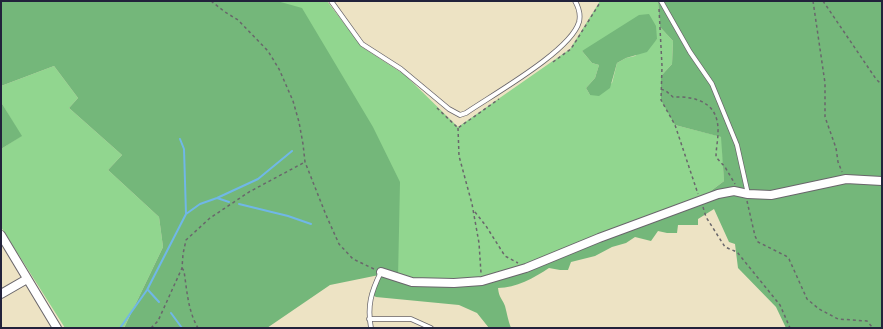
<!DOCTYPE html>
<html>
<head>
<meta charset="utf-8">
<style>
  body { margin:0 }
  #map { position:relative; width:883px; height:329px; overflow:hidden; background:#ede3c4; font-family:"IM FELL Great Primer",serif }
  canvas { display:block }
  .frame { position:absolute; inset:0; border:2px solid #22223b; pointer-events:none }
</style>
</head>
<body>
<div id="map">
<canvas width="883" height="329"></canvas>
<div class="frame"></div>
</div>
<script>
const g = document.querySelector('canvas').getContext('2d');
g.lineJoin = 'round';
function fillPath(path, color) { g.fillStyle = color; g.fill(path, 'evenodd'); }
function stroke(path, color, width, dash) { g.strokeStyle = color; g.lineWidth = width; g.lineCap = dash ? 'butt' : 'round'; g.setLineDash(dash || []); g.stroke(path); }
fillPath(new Path2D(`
  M277,1h50l35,46 43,28 53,52 112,-78 30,-48h58l2,26 13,14 -1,23 -11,12 14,49 47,12 2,44 -24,18 -218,82 -84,-3zM657,39l-22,17 -9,2 -9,5 -5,20 -22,12 -4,-7 9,-10 4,-13 -7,-2 -10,-12z
  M54,66l24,32 -9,10 53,47 -14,15 51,47 4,30 -39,81h-59l-64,-101v-78l20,-13 -20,-34v-16z`), '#91d68f');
fillPath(new Path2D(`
  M1,1h276l25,7 71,119 27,55 -2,96 84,3 218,-82 24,-18 -3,-44 -46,-12 -14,-25v-24l11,-12 1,-23 -13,-14 -2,-26h224v327h-96l-10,-21 -38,-39 -3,-24 -6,-2 -15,-33 -16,10v6h-20l-1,8h-10l-9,-2 -7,10 -16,-4 -9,6 -14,4 -17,9 -24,6 -3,8h-8l-11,-2c-15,10 -33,20 -51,20 1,10 4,10 7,18 2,7 3,15 6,22h-22l-12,-15 -18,-8 -83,-8 -5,-3 8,-19 -49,10 -63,43h-143l39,-81 -4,-30 -51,-47 14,-15 -53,-47 9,-10 -24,-32 -53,20z
  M649,14l7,12 1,13 -10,13 -21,6 -9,5 -7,25 -11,8 -9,-1 -4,-7 9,-10 4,-13 -7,-2 -10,-12 57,-36z
  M1,102l21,34 -21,13z`), '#74b77a');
stroke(new Path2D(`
  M180,139l4,10 2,65
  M217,198l12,4
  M239,204l49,12 23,8
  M148,290l11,12
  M171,313l11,15
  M120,328l27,-38 39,-76 14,-10 17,-6 41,-19 34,-28`), '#70b7e7', 2);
const service = new Path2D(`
  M331,1l31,43 39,25 48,40 11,6 6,-2c26,-18 105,-62 113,-91 2,-8 0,-14 -4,-21
  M661,1l29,51 22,32 25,61 11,49
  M369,319h42l20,9
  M371,328c-4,-22 0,-36 10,-56`);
const minor = new Path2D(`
  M1,235l56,93
  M381,272l31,10 42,1 28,-2 44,-13 73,-30 119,-44 16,-3 14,3 23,1 75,-16 36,2
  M1,294l26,-15`);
stroke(service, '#69666b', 5.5);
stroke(minor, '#69666b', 10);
stroke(new Path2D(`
  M211,1l14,11 13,8 30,31 11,18 14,32 6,21 4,22 2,18 21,53 13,29 14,15 21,10
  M813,1l12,82v34l11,31 2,14 4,10
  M823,1l53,78 6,6
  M659,9l3,57 -1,34 14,25 23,69
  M553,62l18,-13 30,-48
  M661,89l5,2 7,6c24,-1 46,6 45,35 0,8 -2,17 -2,25l9,10 10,17
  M437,108l21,20 41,-29
  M458,128l1,28 13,48 7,39 2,30
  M747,201l8,35 3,6 28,14 3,3 18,40 12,10 19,10 29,2 6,7
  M703,207l3,10 19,30 12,5 43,53 10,23
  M475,212l11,14 19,30 13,7
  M182,268l2,3c3,20 4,40 14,57
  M151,328l7,-7 24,-53 1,-14 3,-14 24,-22 39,-26 56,-30`), '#69666b', 1.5, [3, 3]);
stroke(service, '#fff', 4);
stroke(minor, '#fff', 8);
</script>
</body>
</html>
